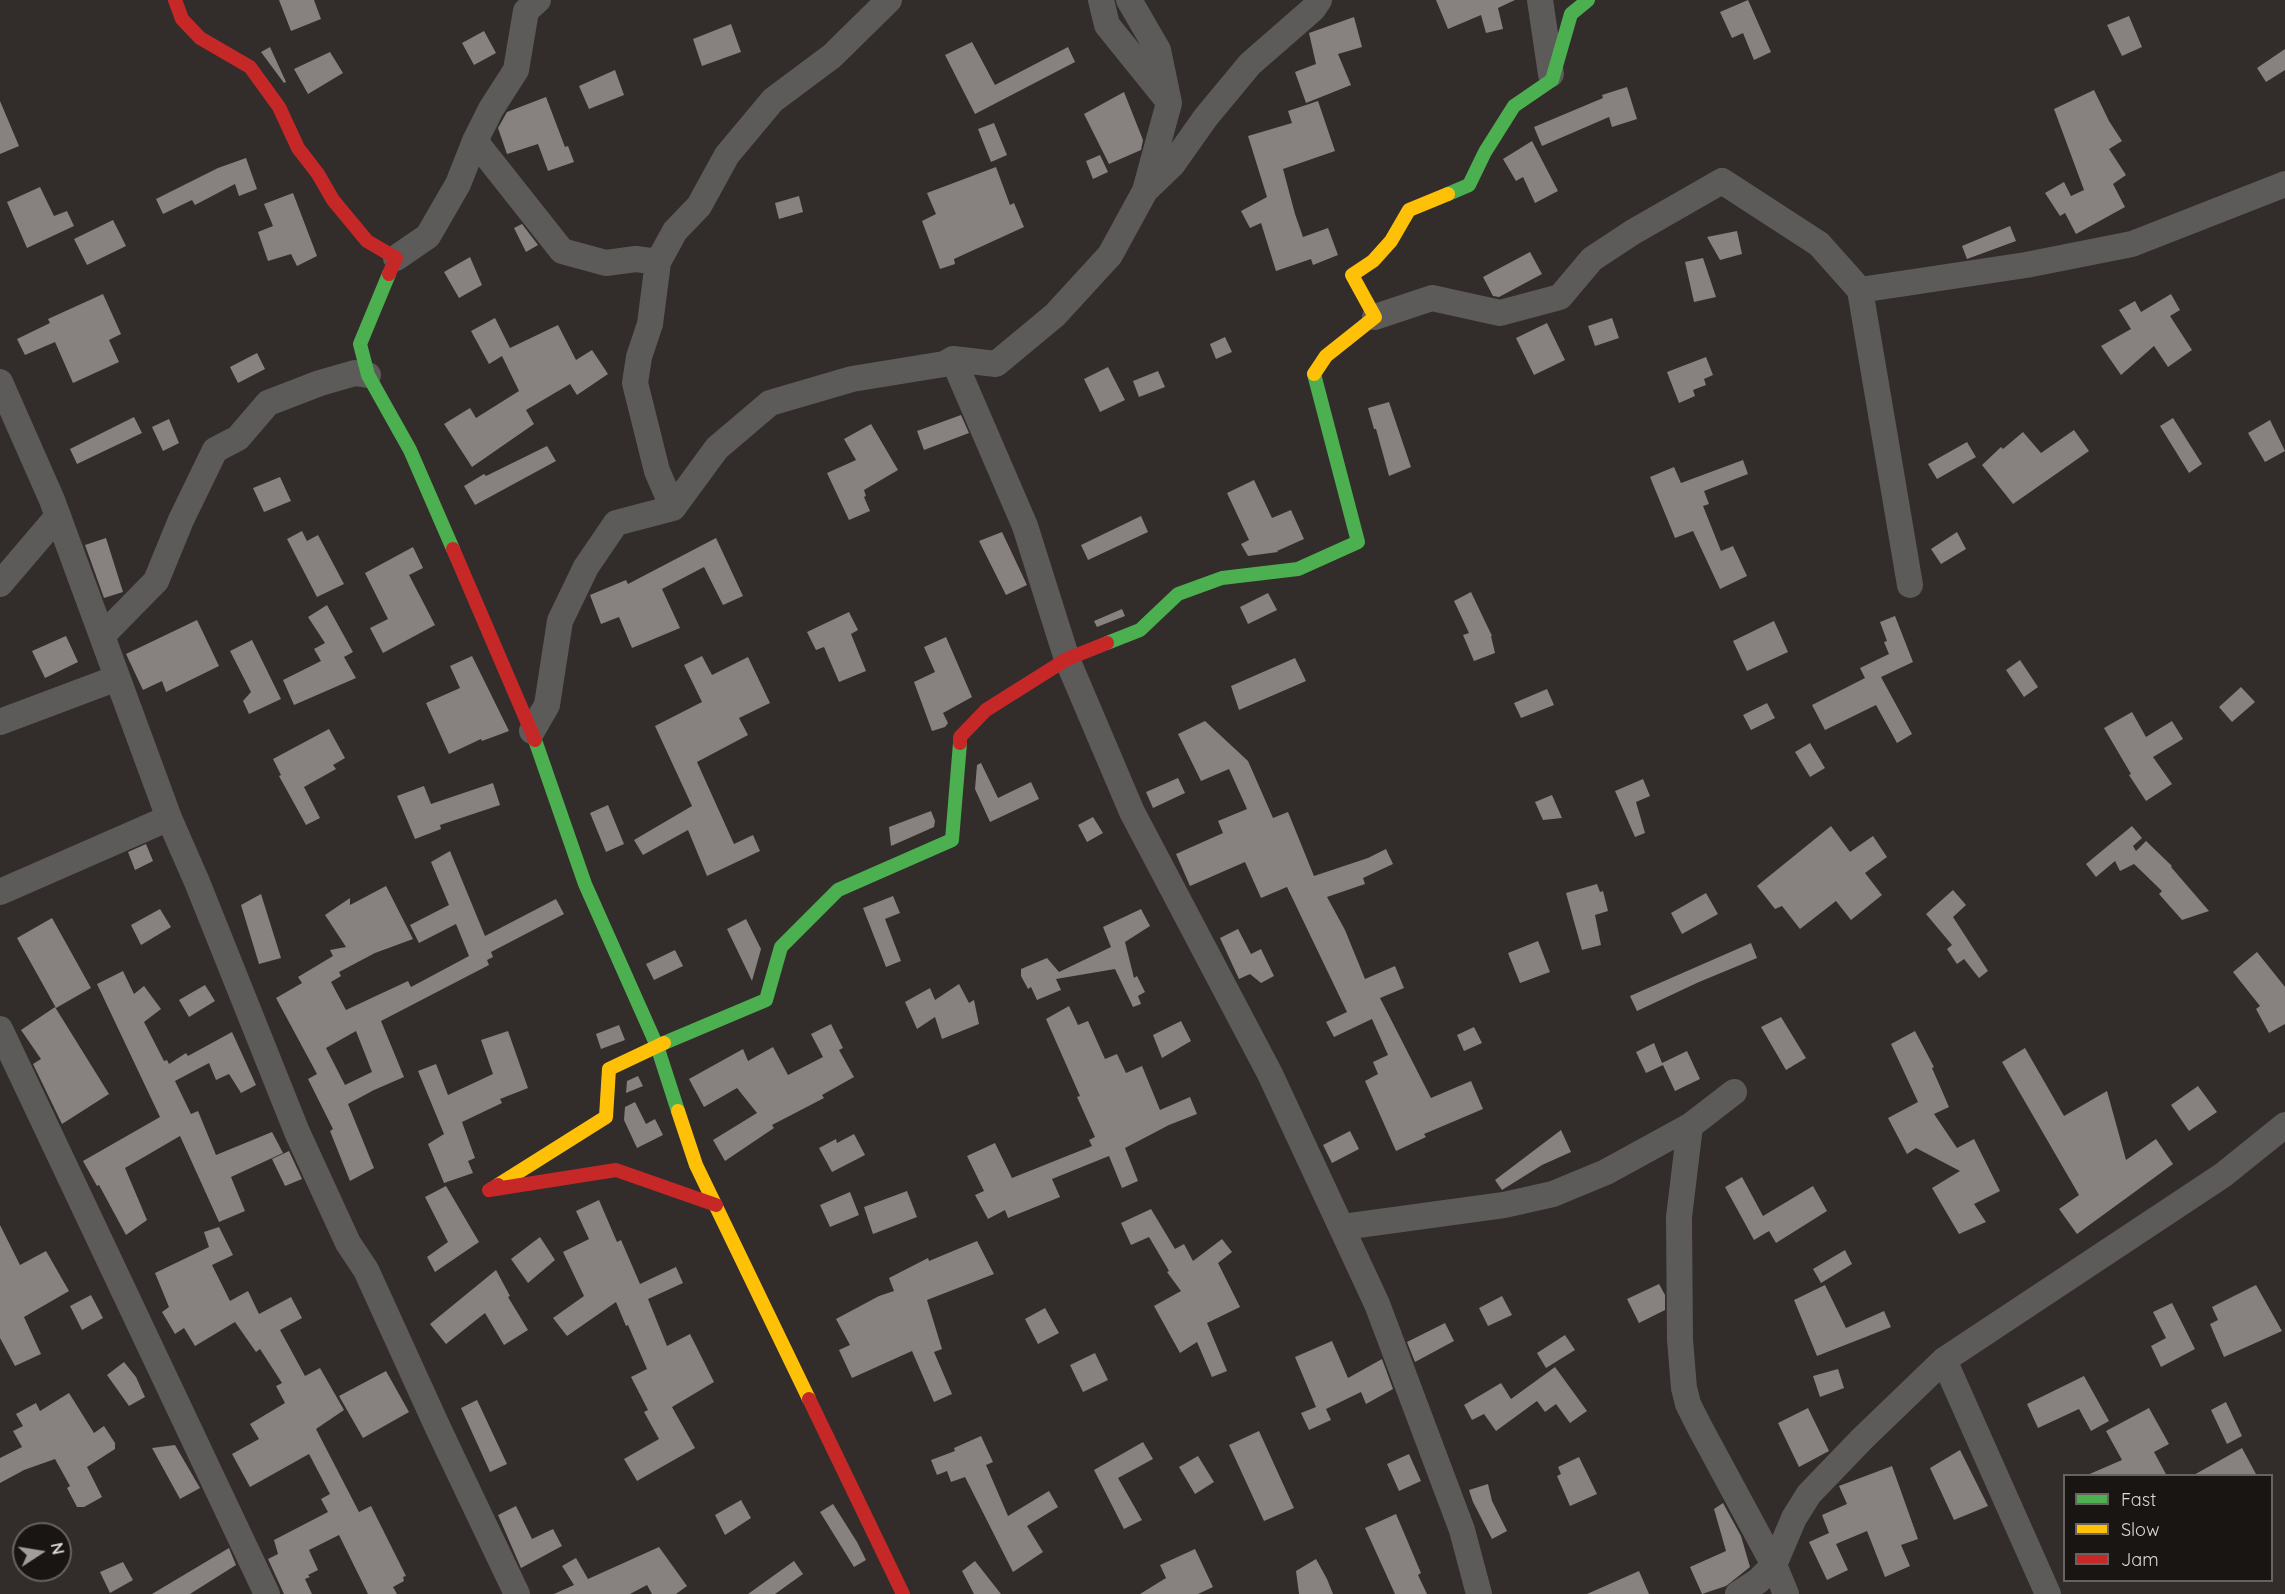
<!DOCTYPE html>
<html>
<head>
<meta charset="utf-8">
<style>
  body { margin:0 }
  #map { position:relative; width:2285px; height:1594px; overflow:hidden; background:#322c2b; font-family:Quicksand,sans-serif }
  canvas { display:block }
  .legend { position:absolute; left:2063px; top:1474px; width:210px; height:108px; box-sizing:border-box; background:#191513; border:2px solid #686361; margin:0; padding:8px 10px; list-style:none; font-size:18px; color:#dfd9d6 }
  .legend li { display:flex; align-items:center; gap:12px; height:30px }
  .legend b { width:30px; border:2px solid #686361 }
  .north { position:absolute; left:12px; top:1522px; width:60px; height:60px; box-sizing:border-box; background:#191513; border:2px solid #686361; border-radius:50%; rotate:78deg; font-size:16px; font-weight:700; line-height:24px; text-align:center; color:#dfd9d6 }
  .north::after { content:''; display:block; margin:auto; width:21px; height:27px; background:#a29c9a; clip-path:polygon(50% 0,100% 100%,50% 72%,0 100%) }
</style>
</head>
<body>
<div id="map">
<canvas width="2285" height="1594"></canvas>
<ul class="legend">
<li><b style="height:8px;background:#4caf50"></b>Fast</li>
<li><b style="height:8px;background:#ffc107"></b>Slow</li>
<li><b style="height:8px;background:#c62828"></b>Jam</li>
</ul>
<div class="north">N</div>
</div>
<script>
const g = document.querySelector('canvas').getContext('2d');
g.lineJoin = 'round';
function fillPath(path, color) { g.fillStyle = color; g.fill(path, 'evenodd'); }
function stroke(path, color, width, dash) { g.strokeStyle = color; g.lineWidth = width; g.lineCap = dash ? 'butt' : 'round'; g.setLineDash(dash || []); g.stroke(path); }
fillPath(new Path2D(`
  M279,0h35l7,19 -30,12z
  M1436,0h79l-17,8 5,21 -17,4 -5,-18 -33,14z
  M1748,0l23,52 -17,8 -11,-27 -11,5 -12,-26z
  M2129,16l13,31 -20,9 -15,-31z
  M1354,17l8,30 -24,7 13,31 -45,18 -11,-31 21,-8 -7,-31z
  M731,24l10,28 -39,14 -9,-27z
  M484,31l12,22 -22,12 -12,-22z
  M972,42l23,43 73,-38 7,15 -100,52 -30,-59z
  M270,47l16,35 -2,1 -23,-31z
  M2285,49v21l-19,12 -9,-14z
  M330,52l13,21 -35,21 -14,-25z
  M615,70l9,25 -35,14 -10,-23z
  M1627,87l10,32 -25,8 -3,-10 -67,29 -8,-19 69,-29 -1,-3z
  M2094,90l15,31 13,20 -13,8 17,26 -13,9 12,23 -49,27 -11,-21 -5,3 -15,-23 19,-11 7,14 13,-6 -30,-81z
  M1124,92l19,48 -2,10 -32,14 -25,-50z
  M546,97l19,50 3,-1 6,16 -26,9 -10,-27 -31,10 -9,-26 9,-16z
  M0,101l19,45 -19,8z
  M1318,101l17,50 -52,18 12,45 8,23 25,-9 10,27 -25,10 -2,-6 -35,12 -15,-48 -11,5 -9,-17 26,-14 -19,-61 44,-13 -4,-12z
  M994,123l13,32 -16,7 -13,-33z
  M1532,141l26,50 -23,12 -12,-26 -7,4 -13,-22z
  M1100,155l8,17 -15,7 -7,-18z
  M246,158l11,31 -18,7 -4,-12 -40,21 -3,-5 -29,14 -7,-15 62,-31z
  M996,167l14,38 4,-2 10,24 -70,32 1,5 -15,5 -18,-48 14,-7 -9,-21z
  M40,187l14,29 13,-5 7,15 -47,22 -20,-46z
  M293,193l24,63 -20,10 -6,-12 -23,7 -10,-29 15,-6 -9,-22z
  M799,196l4,16 -24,7 -4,-16z
  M113,220l13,26 -39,19 -13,-26z
  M522,224l16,21 -12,7 -12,-24z
  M2010,226l6,15 -49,18 -5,-13z
  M1737,231l5,23 -22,6 -13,-23z
  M1530,252l12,22 -43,23 -6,-1 -10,-19z
  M470,257l12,28 -23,13 -15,-26z
  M1703,258l13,39 -22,5 -9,-40z
  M103,294l18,40 -12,6 10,22 -46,21 -18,-41 -30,13 -8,-16 33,-16 -2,-4z
  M2171,294l9,16 -10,6 22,34 -24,17 -14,-21 -33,29 -20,-29 30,-17 -12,-19 16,-9 6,11z
  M495,318l15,30 48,-23 18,35 16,-10 16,24 -31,21 -7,-11 -44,26 8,14 -62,43 -28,-43 26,-16 6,10 43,-27 -17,-35 -13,8 -18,-33z
  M1612,318l7,20 -24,8 -7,-20z
  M1547,323l18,37 -31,15 -18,-37z
  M1225,337l7,15 -16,7 -6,-15z
  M257,353l8,16 -27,14 -8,-16z
  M1706,357l7,18 -9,4 2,6 -13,5 2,6 -16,7 -12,-31z
  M1108,367l17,33 -25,12 -16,-33z
  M1158,371l7,16 -26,10 -6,-16z
  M1389,402l22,65 -22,9 -13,-47h-2l-6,-21z
  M961,415l8,18 -45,17 -7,-19z
  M134,417l8,16 -65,31 -7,-15z
  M2173,418l29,46 -13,9 -29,-47z
  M169,419l10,24 -16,8 -11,-24z
  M2270,420l15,31 -20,11 -17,-29z
  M871,424l27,46 -34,20 2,6 -2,1 6,14 -21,9 -22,-47 29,-13 -12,-21z
  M2074,430l15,21 -76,53 -31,-39 19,-18 2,2 20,-17 18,21z
  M1967,442l9,15 -39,22 -9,-15z
  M547,446l9,15 -81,44 -11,-19 20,-12 2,2z
  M1743,460l5,14 -44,17 5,13 -6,2 18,45 12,-5 14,30 -27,13 -27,-58 -18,7 -25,-61 24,-10 7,16z
  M280,477l11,24 -27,11 -11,-24z
  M1254,480l18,38 19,-8 13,29 -27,12 1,1 -30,4 -7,-12 8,-4 -22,-47z
  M1141,516l7,16 -60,28 -7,-15z
  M302,531l5,10 11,-6 26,49 -27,13 -30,-58z
  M1002,532l25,53 -21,10 -27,-54z
  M1957,532l9,17 -25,15 -10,-15z
  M106,538l17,54 -19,6 -19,-53z
  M716,538l27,58 -20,9 -19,-38 -42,22 18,39 -48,20 -13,-31 -18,7 -11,-29 36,-15 2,4z
  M413,547l10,21 -14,7 26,50 -52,28 -13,-25 18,-9 -23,-46z
  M1471,592l21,44h-1l4,17 -21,8 -11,-26 6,-2 -15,-32z
  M1268,593l9,17 -29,14 -8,-17z
  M327,605l26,47 -9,5 12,21 -62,27 -11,-25 38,-19 -7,-12 11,-6 -17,-26z
  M1122,609l3,7 -28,11 -3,-6z
  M849,612l9,18 -7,4 15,37 -27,11 -15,-35 -8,3 -9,-18z
  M1895,616l18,46 -32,15 31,57 -15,9 -21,-38 -51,25 -13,-25 53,-27 -5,-10 29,-14 -5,-12 3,-1 -7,-19z
  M197,620l22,46 -53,26 -4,-11 -19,9 -17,-36z
  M1774,621l14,31 -41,19 -14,-30z
  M66,636l12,26 -33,16 -13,-27z
  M946,637l26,60 -29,16 5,10 -3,4 -13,4 -18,-49 21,-10 -11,-25z
  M252,640l29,59 -32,15 -6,-13 8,-9 -21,-41z
  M472,656l37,75 -27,10 -1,-2 -32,15 -23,-51 34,-15 -10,-22z
  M702,656l10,19 36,-18 22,46 -31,15 9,17 -51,27 37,82 19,-9 7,16 -53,25 -19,-46 -45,25 -9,-15 58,-34 -37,-80 47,-24 -18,-37z
  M1295,658l11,23 -67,29 -8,-24z
  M2020,660l18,27 -14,10 -18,-27z
  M2241,687l14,15 -23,20 -13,-15z
  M1547,689l7,16 -33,13 -7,-15z
  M1767,703l8,15 -24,12 -8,-15z
  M2132,712l14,25 26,-16 11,18 -30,18 19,27 -26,17 -17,-26 2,-1 -27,-46z
  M1205,721l43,40 25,57 15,-6 26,64 54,-18 18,-9 7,15 -30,14 2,6 -38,13 18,33 20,49 30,-13 9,22 -24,10 51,100 40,-17 12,28 -59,25 2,3 -30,14 -31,-70 13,-7 -5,-12 15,-7 -16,-36 -38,18 -8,-15 21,-10 -60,-125 -26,11 -16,-36 -55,24 -14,-32 47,-21 -5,-12 29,-12 -18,-40 -28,12 -23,-47z
  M329,729l16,29 -12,7 3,4 -32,18 16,31 -14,7 -27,-49 2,-1 -8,-16z
  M1810,743l15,25 -15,9 -15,-25z
  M981,763l17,35 33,-16 8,17 -49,23 -15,-33 2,-24z
  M1178,778l7,15 -32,15 -7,-16z
  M1643,779l7,17 -14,6 9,31 -10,4 -20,-46z
  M493,783l7,22 -60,20 1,4 -26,10 -18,-43 27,-10 7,18z
  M1552,795l10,23 -19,2 -8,-18z
  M608,805l16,39 -18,8 -16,-39z
  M931,811l4,10 -1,6 -43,19 -2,-19z
  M1093,817l10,16 -16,9 -9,-17z
  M1831,826l19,26 23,-16 14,21 -22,16 17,22 -31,25 -15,-19 -36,28 -18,-23 -7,3 -18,-23z
  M2132,826l10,12 -9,8 3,5 10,-10 26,25 -1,1 38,44 -27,9 -23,-26 3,-3 -28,-27 -14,7 -5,-10 -19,16 -10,-13z
  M146,844l7,17 -18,9 -7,-18z
  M450,851l35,85 71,-37 8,15 -73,38 2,5 -6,3 2,5 -108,56 23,56 -30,13 -26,14 26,64 -24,13 -20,-50 3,-2 -25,-50 9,-5 -41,-76 26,-15 -4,-6 35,-21 -3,-6 16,-3 -21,-32 25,-17v7l36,-19 27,53 -38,14 -36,19 2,4 -10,6 15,28 62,-29 3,6 58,-31 -13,-32 -37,19 -9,-18 39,-20 -18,-43zM356,1031l16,41 -27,13 -19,-37z
  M1597,884l3,8 3,-1 5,20 -13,4 6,30 -19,5 -16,-57z
  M1953,890l13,15 -13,12 35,54 -9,7 -15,-19 -7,5 -10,-15 5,-4 -26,-31z
  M1706,893l12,21 -36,20 -11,-21z
  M261,894l20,64 -22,6 -18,-59z
  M893,896l7,17 -15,6 16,42 -15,6 -23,-59z
  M160,909l11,18 -30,18 -10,-20z
  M1141,909l9,17 -25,16 9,36 3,-2 8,16 -7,4 3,8 -8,3 -18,-38 -59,10 5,11 -24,10 -6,-13 -3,2 -7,-13v-7l26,-11 12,14 52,-25 -8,-20z
  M52,918l39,70 -35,20 -39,-70z
  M746,919l15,30 -9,32 -25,-52z
  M1238,929l13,25 10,-5 13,27 -13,7 -11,-9 -11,5 -19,-41z
  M1538,941l12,31 -30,11 -12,-30z
  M1751,943l6,15 -58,24 -62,29 -7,-15z
  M675,950l8,16 -29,14 -8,-16z
  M2257,952l28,35v37l-16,9 -13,-24 4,-3 -27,-34z
  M123,971l11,23 10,-8 17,23 -17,13 20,39 3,-1 2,4 17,-11 2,3 44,-24 24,53 -15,8 -12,-19 -13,6 -7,-17 -34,18 16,33 7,-3 18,44 56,-23 11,21 -52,24 14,34 -26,11 -39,-86 -55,32 22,52 -21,15 -27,-50 -2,1 -14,-25 77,-44 -63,-133z
  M959,984l10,19 5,-3 5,24 -37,15 -7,-22 -18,12 -12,-27 25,-14 5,12z
  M205,985l10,16 -26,16 -10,-17z
  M1069,1006l9,19 10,-4 17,38 12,-5 9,19 16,-7 18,44 30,-13 7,17 -28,11 -44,23 13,33 -16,7 -13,-32 -57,23 8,18 -52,21 -3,-8 -17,9 -13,-24 9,-4 -17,-35 28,-13 17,35 80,-32 -3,-6 6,-3 -18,-40 3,-1 -34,-77z
  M55,1007l54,87 -47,30 -29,-60 8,-5 -20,-29z
  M1781,1017l25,41 -20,12 -25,-43z
  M1181,1021l10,20 -29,17 -9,-23z
  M831,1024l12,24 -4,2 15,27 -32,18 2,3 -52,27 2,3 -49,33 -12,-21 44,-27 -20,-25 -33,19 -15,-28 54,-30 5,12 25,-14 15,28 35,-18 -12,-23z
  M619,1025l6,15 -24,9 -5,-15z
  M1474,1027l8,16 -18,8 -7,-16z
  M508,1031l20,57 -28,11 2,4 -40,19 13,36 -7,3 5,12 -29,10 -16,-39 16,-10 -26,-63 18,-7 12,31 45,-21 -12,-34z
  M1915,1031l19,36 -2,1 17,39 -15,7 23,34 17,-9 26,52 -26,13 12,18 -27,12 -27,-46 28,-17 -44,-23 -9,6 -19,-36 30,-16 -27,-58z
  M1654,1043l8,20 25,-12 13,28 -25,12 -12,-26 -17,8 -10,-21z
  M2025,1048l39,68 43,-25 19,69 30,-21 17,25 -96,70 -18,-25 20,-14 -77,-133z
  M638,1076l5,10 -17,7 1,-12z
  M2198,1086l19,26 -28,19 -18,-26z
  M635,1102l11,22 9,-5 8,16 -26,13 -13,-28 1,-13z
  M1561,1130l10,22 -29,13 -40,25 -7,-10z
  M1350,1131l9,18 -27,14 -9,-18z
  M854,1134l11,21 -33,17 -13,-24 17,-9 1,4z
  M289,1151l13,28 -17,7 -13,-27z
  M1742,1177l21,39 50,-30 14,25 -51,32 -7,-12 -15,9 -29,-53z
  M446,1186l33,56 -44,30 -8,-15 21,-15 -23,-45z
  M907,1191l10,26 -44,17 -9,-27z
  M850,1192l9,23 -29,12 -10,-22z
  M599,1200l18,42 4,-2 19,44 36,-17 7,16 -35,16 19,47 23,-12 24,48 -42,25 23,41 -58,33 -13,-22 35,-20 -15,-27 4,-2 -17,-33 16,-8 -19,-44 -2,1 -10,-24 -49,34 -14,-18 31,-22 -21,-44 26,-13 -13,-28z
  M1151,1209l24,40 9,-5 9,17 29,-22 10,13 -14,11 22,44 -33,16 20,48 -15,6 -15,-35 -17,11 -26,-47 27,-15 -14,-19 2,-1 -20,-34 -18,8 -10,-22z
  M0,1225l20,40 26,-14 23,40 -45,26 17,37 -26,12 -15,-28z
  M219,1227l14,28 -21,10 18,36 18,-10 11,23 32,-17 11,21 -22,12 25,46 15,-8 24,42 -28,19 43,83 12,-6 35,70 -3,1 1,4 -11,6 4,7h-29l-29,-59 -30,15 9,20 -10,5 2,2 -5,2 7,15h-28l-16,-35 10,-5 -4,-14 54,-28 -7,-13 9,-5 -21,-40 -59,33 -18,-33 27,-15 -9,-15 35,-21 -9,-17 6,-3 -22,-34 -4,3 -21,-30 -40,24 -11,-18 -9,6 -13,-22 7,-5 -14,-34 54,-26 -5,-15z
  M540,1237l15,23 -27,23 -17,-24z
  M977,1241l17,33 -67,26 15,49 -8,3 18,42 -18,8 -22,-51 -60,27 -13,-28 11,-5 -14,-26 43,-23 15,-5 -5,-13 39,-20 1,3z
  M1845,1250l7,14 -31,19 -8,-14z
  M496,1270l14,26 -2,1 20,33 -24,15 -19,-32 -39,31 -16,-20z
  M1659,1284l6,11v15l-26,13 -12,-24z
  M1825,1285l21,43 38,-17 7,16 -74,29 -23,-56z
  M2256,1285l26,46 -58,26 -14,-33 8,-4 -6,-13z
  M91,1295l12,23 -21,12 -12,-24z
  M1502,1296l10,19 -24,11 -9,-18z
  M2172,1303l23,46 -34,18 -10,-21 15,-8 -13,-26z
  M1045,1308l14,25 -21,11 -13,-25z
  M1445,1323l9,18 -39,21 -8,-20z
  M1565,1335l10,15 -29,18 -9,-15z
  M1332,1341l16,37 34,-19 11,30 -27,15 -5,-12 -35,17 5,11 -22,10 -8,-17 15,-6 -21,-50z
  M1095,1353l13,27 -25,12 -13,-27z
  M124,1362l12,15 9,20 -16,9 -22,-31z
  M1555,1367l32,44 -17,12 -14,-19 -11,8 -8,-11 -41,30 -12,-17 -12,6 -8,-15 37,-22 10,16z
  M1838,1369l6,19 -24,9 -7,-21z
  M386,1371l23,41 -46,26 -24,-42z
  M2084,1376l25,45 -18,10 -12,-22 -41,19 -11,-24z
  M69,1393l25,40 10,-7 11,17v6l-28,18 15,30 -18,10h-7l-10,-19 3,-2 -15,-27 -31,11 -24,13v-25l22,-11 -9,-16 10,-5 -7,-12 20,-11 4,8z
  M477,1400l30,64 -17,8 -29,-64z
  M2226,1402l16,34 -15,8 -16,-34z
  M1808,1408l21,43 -30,16 -21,-44z
  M2149,1408l20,36 -15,8 13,24h-82l37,-16 -16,-29z
  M1259,1431l35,77 -30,13 -35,-76z
  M981,1436l12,26 -7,3 22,51 41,-25 9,16 -31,19 16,26 -30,20 -48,-95 -14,5 -4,-11 -10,4 -6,-15 24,-9 -1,-3z
  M1143,1442l10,17 -35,19 24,42 -18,9 -30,-59z
  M175,1445l25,43 -20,11 -28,-51z
  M2242,1448l15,28h-65z
  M1960,1450l28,56 -34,14 -24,-52z
  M1409,1454l12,27 -22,10 -12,-27z
  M1198,1456l16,26 -19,12 -16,-27z
  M1579,1457l18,37 -27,12 -13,-30 4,-2 -3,-7z
  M1892,1466l26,73 -17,6 9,21 -25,11 -18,-46 -31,13 12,26 -21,10 -18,-38 20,-9 -7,-18 25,-11 -8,-18z
  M1488,1484l4,17 15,30 -15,8 -19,-37 -4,-12z
  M741,1500l10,18 -26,17 -10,-20z
  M1723,1503l18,33 9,31 -24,19 -24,8 -12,-27 36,-16 -12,-42z
  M833,1504l24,38 9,18 -12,7 -34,-55z
  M516,1506l16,33 21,-10 9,17 -41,22 -23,-53z
  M1396,1514l25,59 -3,2 9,19h-32l-30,-66z
  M659,1547l28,39 -11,8h-24l-5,-9 -17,9h-76l20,-9 -12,-19 14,-8 12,21z
  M229,1548l7,17 -46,29h-38z
  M1195,1549l18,38 -15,7h-58l26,-16 -6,-13z
  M1316,1559l11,20 6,15h-34l-3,-23z
  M794,1561l9,13 -28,20h-27z
  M975,1561l26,33h-27l-12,-23z
  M123,1562l10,18 -23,13 -10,-21z
  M1639,1571l10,23h-62z`), '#878280');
stroke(new Path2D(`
  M1101,0l6,25 59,73
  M1540,0l11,74
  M475,141l87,110 44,12 30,-4 22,3
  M1146,190l26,-25 34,-48 44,-53 63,-55 6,-9
  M396,258l32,-22 30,-52 17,-43 16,-32 25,-39 10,-59 12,-11
  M1860,290l166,-25 106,-21 153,-60
  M1375,317l57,-19 68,15 60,-16 32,-38 41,-27 89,-51 97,63 41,46 50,295
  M953,359l72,167 42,133 65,153 138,262 107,230 85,226 17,64
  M0,382l52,118 117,318 28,64 100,250 51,111 18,27 72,158 79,166
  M673,508l-16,-37 -22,-88 4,-26 11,-33 8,-62 17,-31 24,-25 28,-51 46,-55 59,-44 57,-56
  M0,584l58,-68
  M102,636l54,-55 25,-61 34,-70 23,-12 30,-35 52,-20 35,-10 13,2
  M0,722l117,-44
  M532,731l15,-26 13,-84 26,-54 30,-44 57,-15 44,-60 53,-45 82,-24 92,-15 9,-5 43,5 59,-49 55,-60 35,-64 24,-88 -11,-53 -29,-50
  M0,892l169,-74
  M0,1029l267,565
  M1690,1126l-11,91 1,123 4,48 4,16 11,22 75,139 12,29
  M1343,1227l161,-22 49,-11 53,-22 84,-46 44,-34
  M1944,1360l104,234
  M1738,1594l20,-13 16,-16 20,-47 15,-24 53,-55 82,-79 279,-185 62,-50`), '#5d5b5a', 26);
stroke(new Path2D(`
  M1448,194l21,-9 16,-33 29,-46 38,-26 19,-66 17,-14
  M389,274l-29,70 8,31 42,75 43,99
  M1107,643l33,-13 38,-36 44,-16 76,-9 60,-27 -44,-168
  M535,740l50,144 72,162 21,65
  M664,1043l102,-43 15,-53 57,-57 114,-50 8,-97`), '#4caf50', 14);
stroke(new Path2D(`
  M1314,374l12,-18 49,-39 -23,-42 21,-14 18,-20 18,-31 39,-16
  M678,1111l18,54 113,234
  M498,1185l108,-68 3,-48 55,-26`), '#ffc107', 14);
stroke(new Path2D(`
  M175,0l7,19 18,19 50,29 29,40 19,41 20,26 15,26 34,41 29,17 -7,16
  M453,549l82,191
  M960,743v-6l26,-27 81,-51 40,-16
  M498,1185l-9,5 127,-20 100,35
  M809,1399l94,195`), '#c62828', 14);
</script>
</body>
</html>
